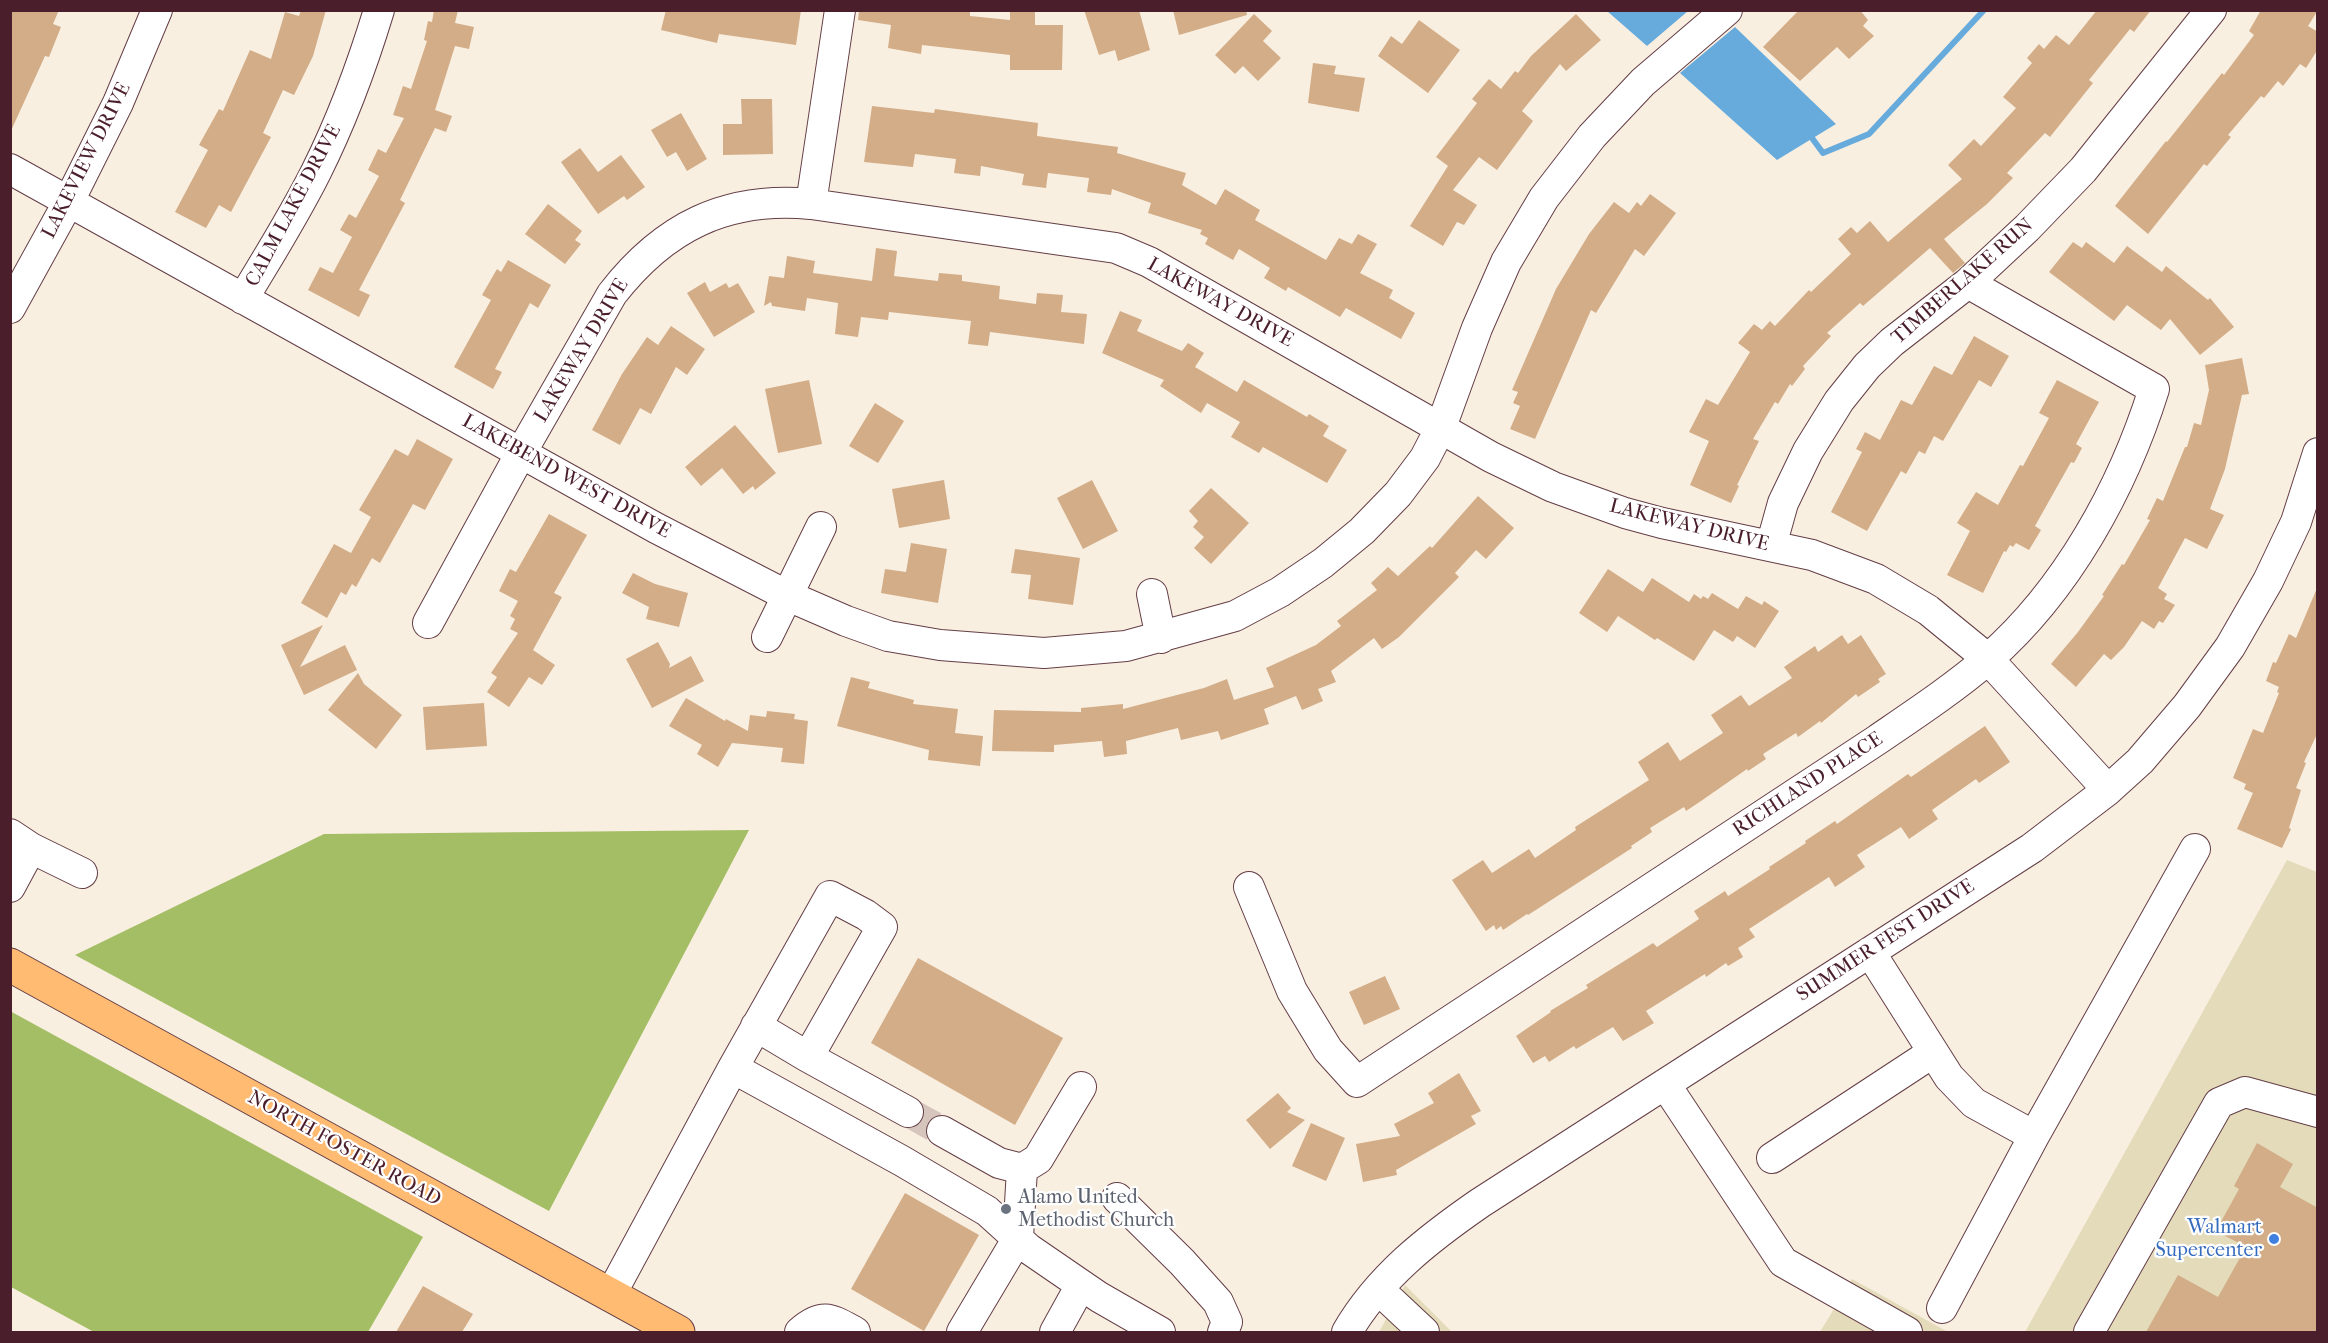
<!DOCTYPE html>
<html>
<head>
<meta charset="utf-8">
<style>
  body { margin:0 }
  #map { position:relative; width:2328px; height:1343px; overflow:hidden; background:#f9efe1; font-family:"IM FELL French Canon",serif }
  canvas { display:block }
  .frame { position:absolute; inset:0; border:12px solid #4a1f2b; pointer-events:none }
</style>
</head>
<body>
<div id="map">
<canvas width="2328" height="1343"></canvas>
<div class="frame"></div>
</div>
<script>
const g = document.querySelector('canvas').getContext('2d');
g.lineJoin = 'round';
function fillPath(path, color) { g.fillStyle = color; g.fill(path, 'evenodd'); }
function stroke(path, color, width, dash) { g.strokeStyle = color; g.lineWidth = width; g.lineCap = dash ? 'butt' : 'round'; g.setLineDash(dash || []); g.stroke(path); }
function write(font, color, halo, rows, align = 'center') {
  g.font = font + ' "IM FELL French Canon",serif'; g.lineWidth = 4.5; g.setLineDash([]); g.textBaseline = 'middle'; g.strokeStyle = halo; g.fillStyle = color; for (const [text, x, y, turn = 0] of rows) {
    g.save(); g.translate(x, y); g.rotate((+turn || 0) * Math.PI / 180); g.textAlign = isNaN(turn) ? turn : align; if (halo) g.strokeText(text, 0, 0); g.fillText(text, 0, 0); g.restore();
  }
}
fillPath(new Path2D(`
  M2287,860l30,12v460h-292z
  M1852,1279l96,53h-128z
  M1405,1285l47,47h-73z`), '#e3dbba');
fillPath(new Path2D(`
  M749,830l-200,381 -474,-256 249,-121z
  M10,1011l413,226 -55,95h-274l-83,-45z`), '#a4be65');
fillPath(new Path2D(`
  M1607,11h81l-41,35z
  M1735,27l101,97 -59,36 -97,-87z`), '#67abdc');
stroke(new Path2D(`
  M1809,134l14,19 46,-19 115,-124`), '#67abdc', 6);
fillPath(new Path2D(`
  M13,10h46l-6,14 8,3 -12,30 -4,-1 -35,77v-115z
  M301,10h25l-13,46 -19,39 -11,-5 -20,43 8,4 -40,75 -12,-7 -13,23 -31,-16 33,-62 -9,-5 20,-36 4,2 27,-61 21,9 14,-47 14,4z
  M434,10h24l-3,13 19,4 -5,22 -14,-3 -20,64 17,6 -6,16 -11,-4 -35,72 5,3 -46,87 11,5 -11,22 -51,-27 12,-23 13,6 19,-36 -12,-7 9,-16 7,4 23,-42 -11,-6 10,-21 8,4 18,-35 -11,-3 10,-29 8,3 16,-48 -3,-1 4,-19 4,1z
  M666,10h135l-5,35 -77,-11 -2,9 -56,-13z
  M859,10h111v6l40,4v-10h25v15h28l-1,45h-52v-15l-88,-10 -1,9 -33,-6 3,-23 -33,-5z
  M1084,10h55l11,40 -32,11 -3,-11 -16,5z
  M1173,10h73l1,5 -68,20z
  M1799,10h61l8,10 -5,6 11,10 -25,23 -12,-12 -37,34 -37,-34z
  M2097,10h54l-17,22 -4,-3 -41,51 4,3 -43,54 -5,-4 -38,40 6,5 -26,26 -43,35 21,24 -12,10 -23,-25 -67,58 -3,-3 -33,30 4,3 -28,30 2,3 -13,17 -2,-2 -12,20 -3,-2 -22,37 6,2 -22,44 2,1 -8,17 -41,-18 19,-44 -20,-9 17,-33 12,6 32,-53 -12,-9 16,-19 8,6 8,-9 5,5 34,-36 2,2 40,-38 -13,-15 13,-12 6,6 13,-12 18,21 74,-63 -14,-14 26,-26 7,7 35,-38 -13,-11 29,-34 -5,-5 12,-14 5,5 12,-14 13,10z
  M2261,10h57l-10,16 10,6v17l-12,19 -6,-4 -17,22 -5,-5 -14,17 -3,-2 -33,39 3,2 -24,29 -3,-2 -56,70 -33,-28 51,-65 1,1 55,-69 2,2 30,-40 -5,-4z
  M1254,14l18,17 -9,10 18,17 -23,23 -15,-15 -8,8 -20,-19z
  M1576,14l25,26 -35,31 -6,-7 -38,47 11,10 -36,49 -18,-13 -26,33 24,15 -13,20 -7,-3 -14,24 -33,-20 38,-60 -12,-9 41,-54 -5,-4 17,-20 12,10 14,-18 3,2 13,-17z
  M1419,20l41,30 -32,43 -50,-37 13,-20 11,8z
  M1313,63l23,3 -2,8 31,4 -6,34 -51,-9z
  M741,99h31l1,55 -50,1v-31h19z
  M872,106l62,7 1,-4 103,14 -1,13 81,11 -1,6 69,20 -4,12 34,20 9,-16 35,21 -5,10 71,40 13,-22 13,6 6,-10 19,10 -17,29 33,17 -4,8 26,15 -14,26 -55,-31 -6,9 -52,-30 -2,4 -22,-13 6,-10 -31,-19 -6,11 -28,-16 3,-6 -8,-4 2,-4 -54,-17 3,-10 -39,-14 -1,6 -24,-3 2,-14 -41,-5 -2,15 -24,-3 2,-11 -43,-8 -1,10 -26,-3 2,-14 -41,-5 -2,13 -49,-5z
  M681,113l26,46 -20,12 -11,-19 -9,5 -16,-27z
  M580,148l18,24 23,-17 24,32 -18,13 -3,-4 -26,18 -37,-52z
  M1650,194l26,19 -32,43 -9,-7 -39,64 -5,-3 -56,129 -25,-10 10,-23 -7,-3 5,-11 -6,-2 44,-101 33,-55 25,-32 15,11 8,-11 4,4z
  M548,204l34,27 -7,9 6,4 -16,20 -40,-30z
  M2073,242l9,6 4,-6 28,21 13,-17 35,26 4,-6 42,34 2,-2 24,29 -34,28 -30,-36 -9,11 -34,-25 -13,16 -65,-49z
  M876,248l21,3 -3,25 44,5 1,-8 23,2v6l38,5 -1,13 37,5 1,-11 26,2 -2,17 26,2 -3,30 -94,-12 -2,14 -20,-2 3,-23 -82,-9 -1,8 -27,-3 -3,20 -23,-3 3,-31 -31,-5 -2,13 -33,-5 -1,-4 -7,4 5,-30 15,2 3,-22 28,5 -2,12 59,8z
  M508,260l43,25 -13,23 -8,-5 -35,66 7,3 -9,17 -39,-22 37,-67 -9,-5 15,-26 4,3z
  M705,282l5,10 16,-9 3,5 9,-5 17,29 -41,25 -27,-44z
  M1120,311l22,9 -5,11 45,20 6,-8 16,10 -9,14 42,25 7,-12 63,37 2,-3 20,12 -6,10 24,14 -20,33 -64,-36 -4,6 -28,-16 9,-15 -33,-19 -6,10 -41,-27 4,-6 -62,-27z
  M671,326l34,23 -18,26 -11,-8 -25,47 -11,-6 -20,37 -28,-15 30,-56 25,-37 11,8z
  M1974,336l35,20 -18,31 -12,-7 -36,61 -9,-5 -9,18 -6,-3 -13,23 -5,-3 -34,60 -36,-19 31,-60 -6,-3 9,-17 15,8 21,-40 11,5 22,-39 18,9z
  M2242,358l7,36 -7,1 -17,74 -15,40 14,6 -17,34 -22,-11 -27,50 9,6 -3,5 11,6 -12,18 -4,-2 -5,8 -12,-8 -18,26 -13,13 -7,-6 -28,33 -25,-23 27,-32 26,-36 -2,-1 20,-31 2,1 26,-45 -3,-1 10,-21 6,3 22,-54h2l7,-24 7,2 8,-35 -4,-25z
  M809,380l13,64 -44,9 -13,-64z
  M2057,380l42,22 -23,42 6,4 -8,15 -3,-1 -36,64 6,4 -12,20 -13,-7 -3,4 -3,-2 -4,7 -2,-1 -21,42 -36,-18 23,-44 -13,-8 19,-31 22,13 22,-40 3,1 26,-48 -10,-5z
  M875,403l29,18 -26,42 -29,-17z
  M735,425l41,48 -21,17 -2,-4 -10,8 -21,-26 -21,18 -16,-19z
  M417,439l36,20 -28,51 -12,-6 -33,59 -8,-5 -16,29 -4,-3 -6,11 -5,-3 -14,26 -26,-15 33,-59 17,9 20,-36 -12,-7 36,-61 13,7z
  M944,480l6,39 -51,9 -7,-39z
  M1092,480l26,51 -35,18 -26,-51z
  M1211,488l38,35 -38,41 -17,-16 10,-11 -11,-10 5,-6 -9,-10z
  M1478,496l36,32 -28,31 -10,-9 -21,23 4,4 -60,60 -17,12 -8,-11 -43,33 5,11 -18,7 5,12 -21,9 -6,-14 -32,13 5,15 -48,16 -3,-9 -37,9 -3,-12 -52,13 1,13 -23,3 -2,-16 -48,4v7l-62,-1 2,-41 87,2v-4l42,-4v5l81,-21 23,-9 7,21 40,-13 -8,-19 50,-23 25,-19 -4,-5 40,-31 -6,-7 17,-16 10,9 32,-30 2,2z
  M549,514l38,21 -33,58 8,4 -29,53 22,15 -13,20 -13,-8 -20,30 -22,-15 10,-15 -6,-4 27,-40 -8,-4 5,-10 -5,-3 8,-15 -19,-10 11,-22 6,3z
  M911,543l36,6 -9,54 -57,-10 4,-24 21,3z
  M1015,549l65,9 -7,47 -45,-6 3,-24 -20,-2z
  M1608,569l35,23 9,-14 37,24 5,-8 7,5 2,-3 5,3 4,-6 26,16 8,-13 16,9 2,-4 15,10 -24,37 -18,-12 -4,6 -19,-12 -20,31 -37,-23 -2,2 -37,-24 -11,16 -28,-19z
  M633,573l22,11 33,9 -9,34 -33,-8 3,-12 -27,-14z
  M2317,588l1,144 -14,30 2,1 -10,25 5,2 -12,38 2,1 -9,19 -45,-19 16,-36 -9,-4 2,-5 -13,-6 20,-49 10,4 16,-40 -2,-1 2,-5 -13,-6 7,-19 3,1 13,-29 7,4z
  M323,625l-23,42 45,-22 12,25 -53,25 -23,-50z
  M1842,635l6,9 13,-9 25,39 -8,5 2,3 -22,15 -2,-3 -35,29 -1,-2 -22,16 -2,-4 -33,21 3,5 -18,12 -1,-2 -46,32 -15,10 -2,-4 -34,21 2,4 -21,14 1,2 -104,67 -1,-1 -24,16 -2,-4 -5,4 -2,-5 -8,6 -34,-51 31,-20 9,13 37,-24 6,9 41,-28 -1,-3 74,-47 -11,-18 30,-20 12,19 43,-28 -12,-18 30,-20 8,11 43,-28 -8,-11 31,-21 3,6z
  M658,642l12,22 -1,4 22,-12 13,25 -52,27 -26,-49z
  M358,673l6,11 38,31 -26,34 -48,-39z
  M851,677l19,5 -2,6 46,12 -1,4 45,5 -3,24 28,3 -3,30 -52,-6 1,-10 -92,-24z
  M686,698l39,23 1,-2 22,12 2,-16 16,2 1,-6 28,3 -1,5 14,2 -4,43 -23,-2 2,-14 -51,-5 -14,24 -21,-13 5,-9 -33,-19z
  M484,703l3,43 -61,4 -3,-43z
  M1985,726l25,36 -31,21 -3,-4 -44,31 6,9 -29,20 -8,-12 -44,28 8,12 -30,20 -6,-10 -80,52 6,8 -17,11 5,9 -15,9 -2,-3 -20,14 -1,-3 -59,37 8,12 -31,18 -10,-14 -37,22 -2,-3 -25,16 -4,-6 -12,7 -17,-27 35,-24 -1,-1 38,-23 -2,-3 67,-42 4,4 42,-28 -5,-8 31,-20 3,5 42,-27 -1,-2 37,-24 -1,-2 30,-20 2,3 71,-50 3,3z
  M918,958l145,80 -48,87 -144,-82z
  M1385,976l15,33 -36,16 -15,-33z
  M1459,1073l22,38 -10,5 5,8 -80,46 1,5 -34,7 -7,-38 44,-8 -6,-12 40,-21 -6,-10z
  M1278,1093l13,15 -4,4 18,8 -35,29 -24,-29z
  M1311,1123l34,15 -19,43 -34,-15z
  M2257,1143l36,21 -13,23 38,21v124h-172l32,-57 40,22 28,-50 -30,-16 23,-42 -5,-3z
  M905,1193l74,42 -55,96 -73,-42z
  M423,1286l50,28 -11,18h-66z`), '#d2ad87');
stroke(new Path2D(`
  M908,1112l34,19`), '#d6c5bd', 30, [30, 15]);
const minor = new Path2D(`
  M10,169l646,359 130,67 60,26 42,15 52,9 104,8 82,-7 109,-30 45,-24 43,-29 39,-32 36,-37 27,-36 16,-31 36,-99 29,-66 38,-64 48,-62 51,-54 84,-72
  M811,204l29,-194
  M243,299c25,-42 51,-83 73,-127 26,-52 46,-106 63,-162
  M10,308l59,-107 49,-98 39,-93
  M1771,546l12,-43 25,-52 31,-50 28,-35 25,-24 76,-59 59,-55 56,-58 128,-160
  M1152,594l9,44
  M428,623l94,-172 90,-157c52,-67 114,-98 199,-90l305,44 33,14 342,195 62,30 72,26 37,10 150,32 64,24 52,31 60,49 120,131
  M767,637l54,-110
  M10,834l21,14 -21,39
  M31,848l51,25
  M1249,887l43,104 36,59 29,32 520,-342c38,-26 76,-51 111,-81 79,-69 135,-171 166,-270l-186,-106
  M1870,952l79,125 25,26 60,33
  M756,1026l52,31
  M1665,1084l118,178 124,70
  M908,1112l-100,-55 74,-130 -16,-12 -36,-19 -97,172 169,93 85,50 42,38 70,48 61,35
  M942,1131l57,32 23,6 16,-10 43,-72
  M1772,1158l160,-105
  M1117,1198l65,64 36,40 9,20 -4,10
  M1378,1289l46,43
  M610,1296l123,-228
  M1942,1308l92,-172 161,-287
  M800,1332c23,-20 31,-13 55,0
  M962,1332l56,-94 4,-69
  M1055,1332l26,-47
  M1347,1332c32,-55 81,-93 133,-129l552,-355 76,-58 32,-29 47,-55 43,-59 38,-66 28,-59 22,-69
  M2089,1332l130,-229 26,-11 73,20`);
const major = new Path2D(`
  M10,965l668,367`);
stroke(minor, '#643e46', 32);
stroke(major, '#643e46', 35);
stroke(minor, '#fff', 30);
stroke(major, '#ffbb71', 33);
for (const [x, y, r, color] of [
  [1006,1209,6,"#6b7280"],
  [2274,1239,6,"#3f7fe0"]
]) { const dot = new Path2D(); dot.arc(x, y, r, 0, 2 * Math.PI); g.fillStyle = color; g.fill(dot); stroke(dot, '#fff', 2); }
write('20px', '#4a1f2b', '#fff', [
  ["LAKEVIEW DRIVE",87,161,-63],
  ["CALM LAKE DRIVE",294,206,-62],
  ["TIMBERLAKE RUN",1963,282,-41],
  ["LAKEWAY DRIVE",1220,303,29],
  ["LAKEWAY DRIVE",582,351,-59],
  ["LAKEBEND WEST DRIVE",566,477,29],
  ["LAKEWAY DRIVE",1689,526,14],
  ["RICHLAND PLACE",1808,785,-33],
  ["SUMMER FEST DRIVE",1886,941,-33],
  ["NORTH FOSTER ROAD",344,1149,29]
]);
write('20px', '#5b616d', '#fff', [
  ["Alamo United",1018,1198],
  ["Methodist Church",1018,1221]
], 'left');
write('20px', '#366cbe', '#fff', [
  ["Walmart",2262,1228],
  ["Supercenter",2262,1251]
], 'right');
</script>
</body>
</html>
